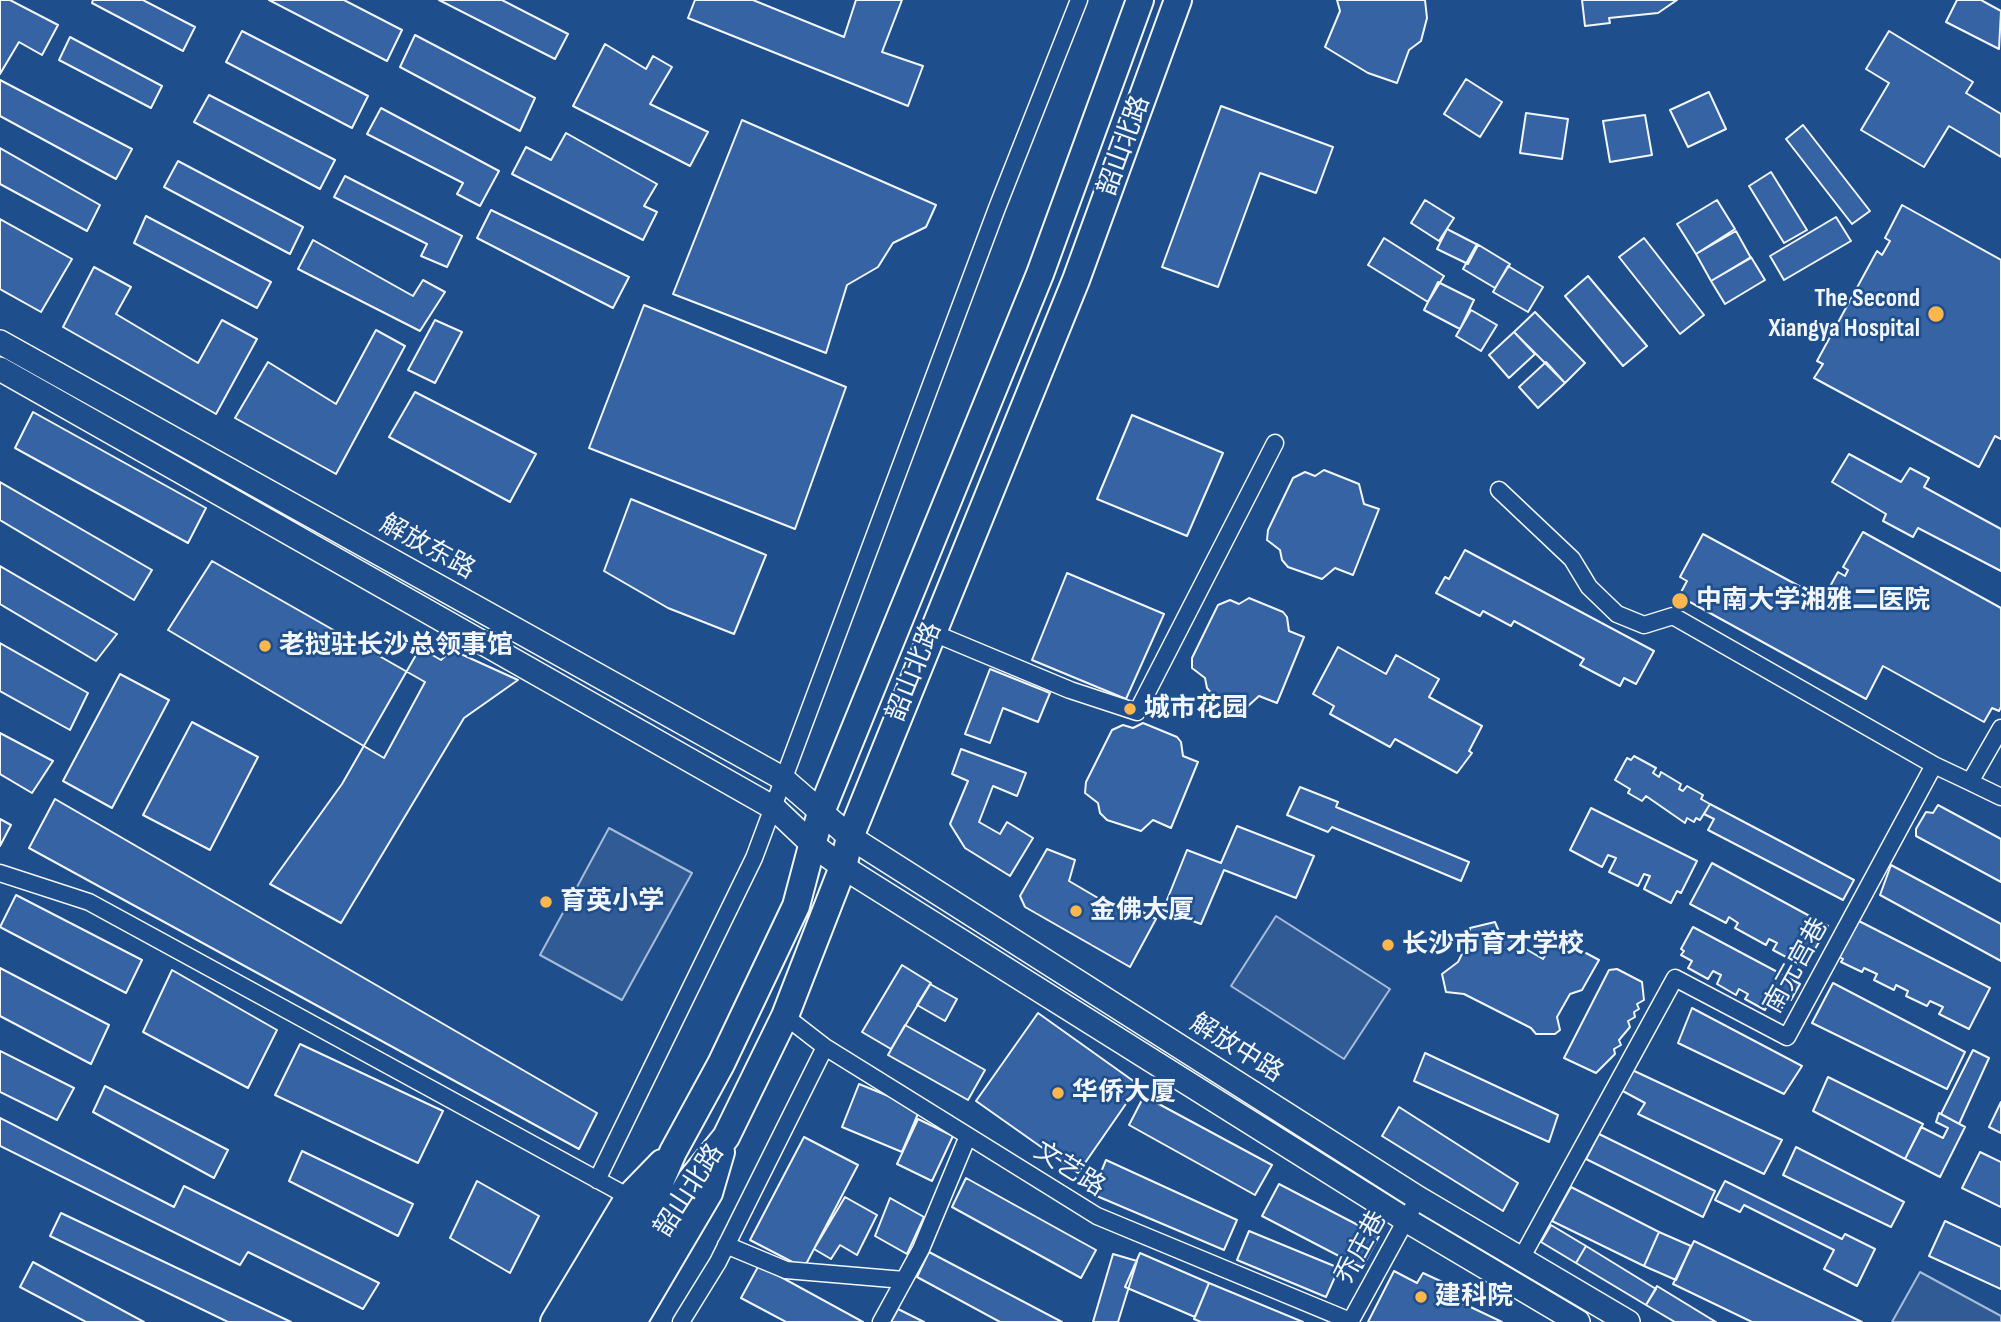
<!DOCTYPE html>
<html>
<head>
<meta charset="utf-8">
<style>
  body { margin:0 }
  canvas { display:block; background:#1f4e8c }
</style>
</head>
<body>
<canvas width="2001" height="1322"></canvas>
<script>
const g = document.querySelector('canvas').getContext('2d');
g.lineJoin = 'round';
function fillPath(path, color) { g.fillStyle = color; g.fill(path, 'evenodd'); }
function stroke(path, color, width, dash) { g.strokeStyle = color; g.lineWidth = width; g.lineCap = dash ? 'butt' : 'round'; g.setLineDash(dash || []); g.stroke(path); }
function write(font, color, halo, rows, align = 'center') {
  g.font = font + ' "Sofia Sans Condensed","Noto Sans SC",sans-serif'; g.lineWidth = 5; g.setLineDash([]); g.textBaseline = 'middle'; g.strokeStyle = halo; g.fillStyle = color; for (const [text, x, y, turn = 0] of rows) {
    g.save(); g.translate(x, y); g.rotate((+turn || 0) * Math.PI / 180); g.textAlign = isNaN(turn) ? turn : align; if (halo) g.strokeText(text, 0, 0); g.fillText(text, 0, 0); g.restore();
  }
}
const built = new Path2D(`
  M609,828l83,45 -70,127 -82,-45z
  M1276,916l114,73 -46,70 -113,-73z
  M1920,1272l81,44v6h-109z`);
fillPath(built, '#305b95');
stroke(built, '#a8bbd7', 2);
const building = new Path2D(`
  M0,0h10l48,25 -16,30 -23,-13 -19,32z
  M93,0h50l52,27 -12,24 -91,-48z
  M269,0h75l58,30 -15,31z
  M439,0h63l66,34 -13,25z
  M695,0h58l91,37 12,-37h46l-20,52 41,14 -15,40 -220,-88z
  M1337,0h88l2,18 -6,23 -12,9 -12,33 -29,-10 -43,-26 15,-36z
  M1582,0h95l-19,13 -49,5 1,5 -25,3z
  M1957,0h24l20,11 -2,38 -53,-27z
  M242,31l126,65 -16,32 -126,-66z
  M1889,31l84,51 -7,11 35,21v43l-52,-31 -25,41 -63,-37 28,-47 -23,-14z
  M415,35l120,63 -15,33 -120,-64z
  M70,37l92,49 -11,22 -92,-48z
  M605,44l41,25 7,-13 19,11 -22,37 58,28 -18,34 -117,-60z
  M1466,79l36,23 -22,35 -36,-23z
  M0,80l132,69 -16,30 -116,-63z
  M1709,92l17,37 -38,18 -18,-37z
  M209,95l126,65 -15,29 -126,-67z
  M1221,106l112,41 -17,46 -56,-20 -42,114 -56,-20z
  M381,108l118,63 -19,35 -23,-12 6,-11 -96,-49z
  M1526,113l42,6 -6,40 -42,-6z
  M1645,115l7,40 -42,7 -7,-41z
  M742,120l194,85 -10,22 -33,16 -15,24 -31,18 -21,68 -153,-59z
  M1803,125l67,86 -18,13 -66,-85z
  M566,133l91,51 -13,22 13,6 -14,28 -131,-66 14,-27 25,13z
  M0,148l100,57 -13,26 -87,-47z
  M178,161l125,66 -13,27 -126,-67z
  M1771,172l36,58 -23,13 -35,-57z
  M345,176l117,60 -15,31 -26,-11 6,-12 -93,-47z
  M1425,200l29,18 -15,23 -28,-18z
  M1717,200l18,29 -39,25 -19,-30z
  M1902,205l99,55v179l-6,-3 -16,31 -165,-89 9,-14 -6,-3 60,-110 5,4 8,-14 -5,-3z
  M491,210l138,67 -16,31 -136,-70z
  M146,216l125,66 -14,26 -123,-65z
  M1836,217l15,24 -67,39 -14,-24z
  M0,219l72,40 -31,53 -41,-23z
  M1447,229l31,16 -10,19 -31,-15z
  M1736,231l15,27 -40,23 -15,-27z
  M1384,238l60,38 -16,26 -60,-37z
  M1644,238l60,77 -24,19 -61,-77z
  M313,240l100,56 10,-16 22,12 -25,39 -122,-62z
  M1477,244l33,20 -15,24 -32,-19z
  M1751,257l14,23 -40,24 -14,-23z
  M1508,266l35,21 -15,25 -35,-20z
  M94,267l37,20 -15,27 82,49 24,-43 35,19 -41,75 -153,-87z
  M1588,276l59,70 -24,20 -58,-70z
  M1438,282l36,18 -14,29 -36,-19z
  M644,305l202,82 -51,142 -206,-81z
  M1471,310l26,15 -16,26 -25,-15z
  M1535,312l50,51 -20,20 -51,-51z
  M435,320l27,12 -27,51 -27,-13z
  M376,330l29,16 -69,128 -101,-56 33,-56 68,42z
  M1514,332l21,22 -26,24 -20,-23z
  M1546,362l19,21 -27,25 -19,-21z
  M415,392l121,62 -26,48 -121,-65z
  M33,412l173,96 -18,35 -173,-95z
  M1132,415l91,38 -36,83 -90,-37z
  M1849,454l52,28 9,-14 19,10 -5,9 77,42v42l-83,-43 -5,9 -30,-16 3,-7 -54,-32z
  M1324,470l35,14 5,20 15,5 -26,66 -18,-7 -13,11 -34,-12 -6,-7 -2,-10 -13,-10 1,-10 25,-52 12,-6 10,4z
  M0,482l152,88 -18,30 -134,-80z
  M631,499l135,56 -32,79 -66,-26 -64,-37z
  M1863,532l138,76v99l-2,4 -7,-3 -8,14 -101,-56 -17,33 -187,-103 8,-15 -7,-4 23,-43 120,65 15,-27 7,4 3,-6 -5,-3z
  M1465,550l189,101 -18,33 -12,-6 -4,8 -40,-21 4,-6 -70,-38 -3,5 -28,-15 -3,5 -44,-23 9,-16 4,2z
  M212,561l213,121 -41,76 -216,-128z
  M0,566l117,68 -21,27 -96,-57z
  M1067,573l97,41 -38,85 -94,-39z
  M1249,598l34,14 4,5 2,14 15,6 -27,66 -18,-7 -12,11 -34,-12 -6,-7 -2,-10 -13,-10v-10l26,-53 12,-5 9,4z
  M0,643l88,50 -18,37 -70,-39z
  M1338,647l48,27 10,-19 43,24 -10,18 53,29 -13,25 3,2 -15,20 -62,-34 -5,8 -60,-33 4,-8 -21,-12z
  M420,648l21,12 11,-10 66,30 -54,38 -123,205 -71,-39 72,-100z
  M990,669l60,24 -12,29 -35,-14 -13,35 -25,-9z
  M120,674l49,26 -57,108 -49,-27z
  M192,722l66,35 -48,93 -67,-35z
  M1143,723l34,14 4,5 2,14 15,6 -27,66 -18,-8 -12,11 -34,-11 -7,-7 -2,-10 -13,-10 1,-11 26,-52 11,-5 10,3z
  M0,733l53,28 -21,32 -32,-19z
  M961,749l65,24 -9,23 -24,-10 -14,36 21,12 7,-12 26,16 -23,38 -45,-28 -15,-24 18,-43 -16,-7z
  M1634,756l22,12 -3,5 6,4 2,-5 20,12 -2,5 4,2 4,-5 16,9 -2,4 9,5 -10,16 -4,-2 -2,4 -7,-4 -2,5 -39,-27 -4,5 -14,-8 2,-4 -15,-9 12,-22 4,2z
  M1300,787l38,15 -2,5 133,55 -8,19 -129,-54 -4,5 -41,-17z
  M55,799l542,314 -18,36 -550,-301z
  M1710,804l144,76 -11,20 -135,-70 6,-11 -10,-5z
  M1938,805l63,34v43l-85,-46v-7l10,-17 7,1z
  M1591,808l106,53 -16,32 -4,-2 -6,12 -27,-14 6,-13 -6,-2 -6,12 -29,-14 7,-14 -8,-3 -6,12 -32,-17z
  M0,819l11,6 -11,21z
  M1237,826l77,30 -18,42 -72,-28 -23,54 -38,-14 24,-60 34,13z
  M1047,849l28,11 -6,21 58,34 4,-9 25,13 -26,48 -105,-60 -5,-11z
  M1712,863l116,63 -23,41 -32,-17 4,-7 -8,-4 -3,6 -31,-17 3,-5 -9,-6 -3,6 -36,-19z
  M1891,865l110,59v37l-121,-66z
  M16,895l126,65 -16,33 -126,-66z
  M1855,919l135,69 -21,41 -30,-15 4,-7 -13,-6 -3,5 -21,-10 2,-5 -12,-6 -2,5 -20,-10 3,-6 -13,-6 -2,4 -21,-10 2,-3 -7,-4z
  M1495,922l5,12 43,25 13,-22 43,23 -17,30 -12,4 -13,23 3,13 -5,4h-19l-5,-6 -67,-34 -18,-2 -4,-18 16,-12 11,-22 1,-12z
  M1693,927l107,57 -9,16 -4,-2 -5,10 -14,-4 -3,6 -20,-11 3,-5 -9,-5 -3,6 -19,-11 4,-9 -8,-4 -5,8 -20,-11 4,-7 -11,-6 3,-4 -3,-2z
  M902,965l29,18 -40,66 -29,-17z
  M0,968l109,57 -18,39 -91,-48z
  M1617,969l25,13 2,18 -7,4 2,5 -5,3 1,5 -7,4 2,6 -11,13 2,5 -7,4 1,5 -19,19 -32,-15 45,-88z
  M172,970l105,60 -29,58 -105,-56z
  M1833,983l132,69 -18,37 -135,-66z
  M930,984l27,15 -12,22 -28,-16z
  M1692,1008l110,58 -18,28 -106,-51z
  M1038,1013l101,72 -61,88 -102,-72z
  M905,1025l80,45 -17,30 -80,-45z
  M300,1044l143,67 -25,52 -143,-68z
  M1973,1050l16,8 -30,66 -18,-10z
  M0,1051l74,37 -17,32 -57,-28z
  M1425,1053l133,62 -9,27 -135,-61z
  M1630,1069l152,71 -18,34 -126,-60 7,-11 -26,-14z
  M1828,1077l95,47 -18,35 -92,-48z
  M859,1084l61,25 -18,43 -60,-25z
  M105,1086l123,64 -14,28 -121,-66z
  M1144,1096l128,69 -17,30 -126,-70z
  M2001,1102v31l-12,-6z
  M1399,1107l119,76 -15,28 -121,-75z
  M1939,1113l26,14 -25,50 -35,-18 16,-32 22,11 5,-10 -12,-6z
  M0,1118l174,89 10,-21 195,97 -16,26 -115,-57 -8,13 -240,-119z
  M918,1119l35,17 -21,45 -35,-17z
  M1599,1134l116,57 -12,26 -117,-58z
  M804,1137l54,28 -54,103 -54,-28z
  M1796,1147l108,55 -13,25 -108,-52z
  M302,1151l111,53 -15,32 -109,-55z
  M1980,1152l21,10v45l-39,-19z
  M1106,1160l131,60 -13,30 -132,-56z
  M966,1178l130,72 -15,28 -129,-71z
  M477,1181l62,35 -29,57 -60,-35z
  M1725,1181l117,58 3,-5 30,15 -18,37 -33,-17 10,-19 -90,-45 -4,7 -25,-12z
  M1279,1184l100,52 -17,32 -100,-52z
  M1571,1187l88,45 -15,34 -92,-45z
  M845,1197l32,18 -20,40 -17,-10 -9,14 -17,-10z
  M890,1198l34,19 -17,37 -32,-18z
  M61,1213l230,109h-63l-178,-86z
  M1945,1221l56,26v42l-72,-33z
  M1551,1225l35,21 -10,17 -35,-21z
  M1249,1231l90,37 -13,29 -89,-37z
  M1659,1232l32,14 -15,34 -32,-14z
  M1694,1241l93,45 75,36h-110l-79,-38z
  M1586,1246l70,43 -10,16 -70,-42z
  M929,1252l133,70h-62l-83,-45z
  M1140,1253l69,30 -14,34 -70,-30z
  M1113,1254l24,7 -19,61h-25z
  M33,1262l111,60h-58l-66,-35z
  M759,1265l104,57h-77l-45,-24z
  M1394,1271l23,12 6,-10 41,19 -4,10 42,20h-134z
  M1209,1283l94,39h-102l-7,-3z
  M1657,1286l59,36h-41l-29,-17z
  M898,1309l26,13h-33z`);
fillPath(building, '#3563a3');
stroke(building, '#f2f6ff', 2);
const street = new Path2D(`
  M1499,490l73,69 17,28 28,27 27,11 29,-9 261,149
  M931,632l139,58 67,22 138,-269
  M1970,782l31,15
  M0,873l89,29 540,295
  M785,1016l40,31 272,169 253,105
  M597,1180l157,-322 243,-650 82,-208
  M726,1245l60,25 118,10
  M1522,1257l153,-279 112,59 147,-272 36,17 31,-54
  M681,1322l37,-60 107,-215
  M881,1322l40,-73 47,-113
  M1350,1322l68,-124`);
const secondary = new Path2D(`
  M0,342l782,436 68,59 568,361 210,124
  M0,369l774,439 39,37 30,22 563,353 172,102`);
const primary = new Path2D(`
  M554,1322l75,-125 33,-34
  M580,1322l69,-114 24,-56 48,-88 75,-158 25,-94 219,-538 100,-274
  M608,1322l83,-142 35,-43 59,-121 58,-149 7,-30 226,-557 102,-280
  M633,1322l76,-129 12,-41`);
stroke(street, '#f2f6ff', 19);
stroke(secondary, '#f2f6ff', 26);
stroke(primary, '#f2f6ff', 30);
stroke(street, '#1f4e8c', 16);
stroke(secondary, '#1f4e8c', 23);
stroke(primary, '#1f4e8c', 26);
for (const [x, y, r, color] of [
  [1936,314,9,"#ffb74d"],
  [1680,601,9,"#ffb74d"],
  [265,646,7,"#ffb74d"],
  [1130,709,7,"#ffb74d"],
  [546,902,7,"#ffb74d"],
  [1076,911,7,"#ffb74d"],
  [1388,945,7,"#ffb74d"],
  [1058,1093,7,"#ffb74d"],
  [1421,1297,7,"#ffb74d"]
]) { const dot = new Path2D(); dot.arc(x, y, r, 0, 2 * Math.PI); g.fillStyle = color; g.fill(dot); stroke(dot, '#1f4e8c', 2.5); }
write('26px', '#f2f6ff', '#1f4e8c', [
  ["韶山北路",1125,146,-70],
  ["解放东路",427,548,29],
  ["韶山北路",915,672,-68],
  ["南元宫巷",1797,966,-61],
  ["解放中路",1236,1049,32],
  ["文艺路",1069,1170,32],
  ["韶山北路",690,1191,-57],
  ["乔庄巷",1362,1248,-61]
]);
write('bold 26px', '#f2f6ff', '#1f4e8c', [
  ["The Second",1920,299,"right"],
  ["Xiangya Hospital",1920,329,"right"],
  ["中南大学湘雅二医院",1696,601],
  ["老挝驻长沙总领事馆",279,646],
  ["城市花园",1144,709],
  ["育英小学",560,902],
  ["金佛大厦",1090,911],
  ["长沙市育才学校",1402,945],
  ["华侨大厦",1072,1093],
  ["建科院",1435,1297]
], 'left');
</script>
</body>
</html>
